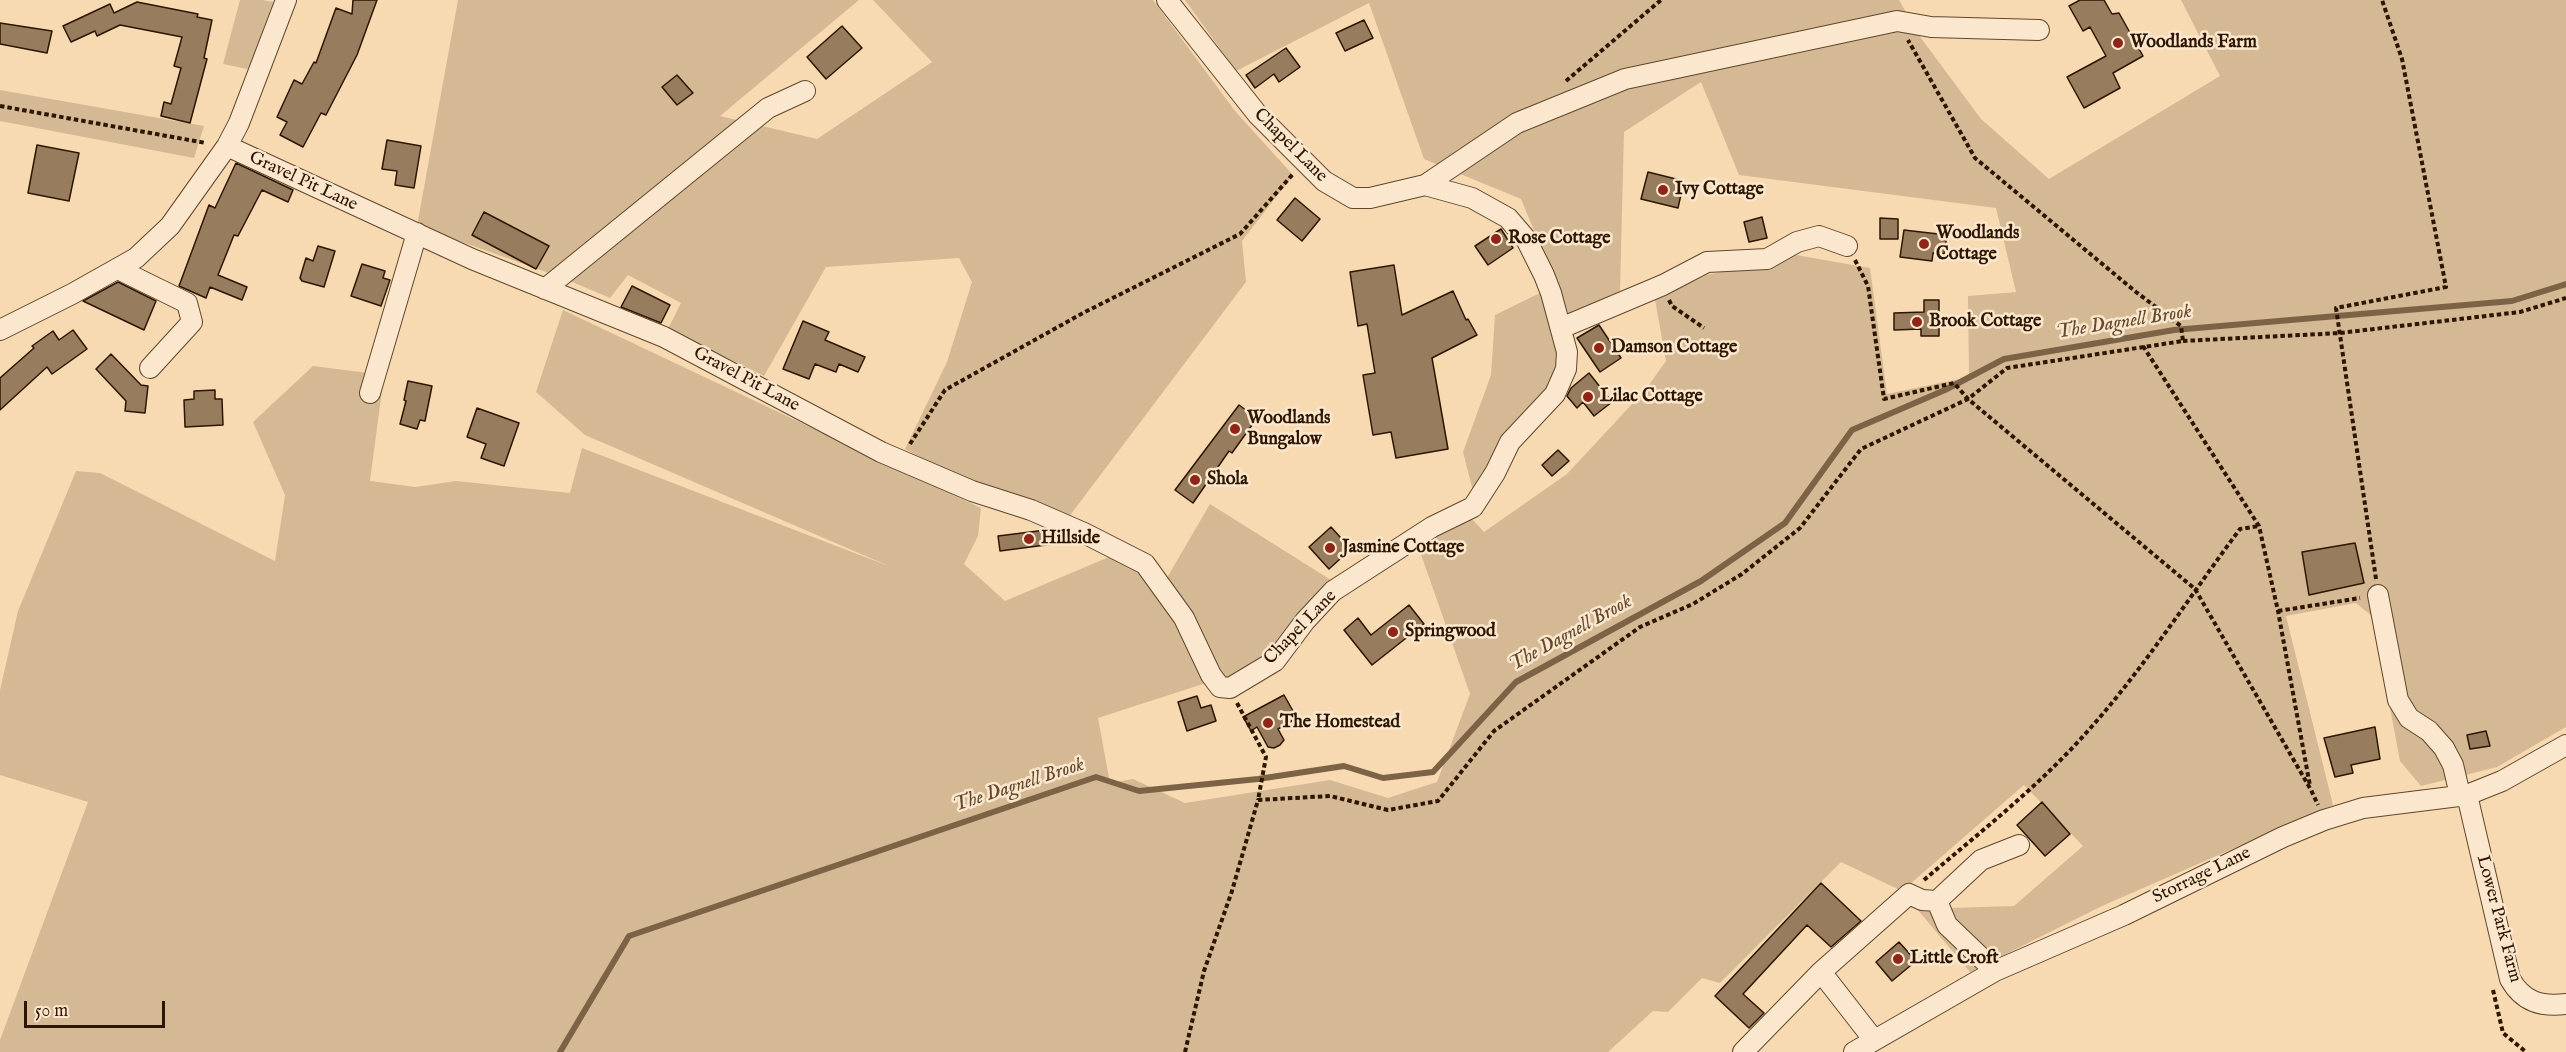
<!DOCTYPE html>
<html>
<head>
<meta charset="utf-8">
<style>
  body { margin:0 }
  #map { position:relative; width:2566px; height:1052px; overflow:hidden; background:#f8dab2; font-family:"IM FELL English",serif }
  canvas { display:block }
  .scale { position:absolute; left:24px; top:1001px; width:141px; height:27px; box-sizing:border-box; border:3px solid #2d1600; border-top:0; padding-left:8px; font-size:18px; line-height:21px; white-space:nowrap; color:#2d1600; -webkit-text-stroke:4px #fae7cd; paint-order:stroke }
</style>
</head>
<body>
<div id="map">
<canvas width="2566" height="1052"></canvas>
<div class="scale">50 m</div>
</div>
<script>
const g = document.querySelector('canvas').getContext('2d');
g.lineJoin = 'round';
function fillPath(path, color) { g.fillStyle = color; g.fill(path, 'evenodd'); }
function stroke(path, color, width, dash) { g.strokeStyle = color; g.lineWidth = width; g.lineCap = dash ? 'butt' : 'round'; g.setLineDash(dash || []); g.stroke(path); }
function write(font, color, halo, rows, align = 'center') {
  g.font = font + ' "IM FELL English",serif'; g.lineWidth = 5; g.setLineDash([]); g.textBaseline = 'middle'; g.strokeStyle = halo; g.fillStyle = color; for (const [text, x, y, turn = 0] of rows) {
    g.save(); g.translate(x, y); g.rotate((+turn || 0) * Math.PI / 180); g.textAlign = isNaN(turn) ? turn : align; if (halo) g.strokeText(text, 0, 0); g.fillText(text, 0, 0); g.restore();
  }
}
fillPath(new Path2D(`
  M240,0h23l16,3 -27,67 -29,-6z
  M458,0h401l-139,116 97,23 115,-77 -59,-62h280l82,111 58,64 -51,66 4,41 -178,236 -109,-40 -54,-29 42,-87 25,-80 -13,-24 -133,9 -62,109 -96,-47 13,-26 -53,-28 -18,23 -47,-20 -146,-52z
  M1185,0h714l22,38 60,81 68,60 171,-103 -39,-76h385v727l-69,40 -76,19 -21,-25 -27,-144 -17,-14 -70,13 47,189 -231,101 -132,66 -53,-63 97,-3 69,-60 -59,-61 -122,106 -61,-29 -121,121 -18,-5 -34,34 -15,-1 -45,41h-1608v-12l88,-238 -88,-27v-85l18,-79 58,-140 24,2 175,88 10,-66 -32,-73 60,-56 71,9 -14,106 45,6 41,-6 114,12 12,-45 309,119 -306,-132 -49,-43 27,-82 418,198 -3,28 -14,28 41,37 111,-47c46,31 67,80 90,129l-108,35 12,65 23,-4 52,24 145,-23 58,18 49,-16 33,-88 -52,-148 54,-27 12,13 83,-58 79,-85 20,-28 -11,-61 52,-25 89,-20 74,13 17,126 82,-17 -1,-81 48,-4 -20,-84 -257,-33 -38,-93 -77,50 -4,159 -51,24 -48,-116 -97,-40 -55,-156 -133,68z
  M0,90l204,36 -10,32 -194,-37z
  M1542,292l17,45 -3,44 -28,34 -34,37 -20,43 -11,-43 28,-77 4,-60z
  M1210,504l121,76 -58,73 -21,16 -28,11 -54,-95 -2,-9z`), '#d5b994');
stroke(new Path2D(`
  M560,1052l69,-116 467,-159 43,14 119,-12 86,-13 39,12 50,-6 83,-90 185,-101 84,-58 67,-93 93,-40 59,-31 170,-29 338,-29 54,-17`), '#7d6346', 6);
const building = new Path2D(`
  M353,0h24l-20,55 -31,60 -5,-2 -18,34 -23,-12 7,-13 -10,-5 17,-37 8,4 12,-22 2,1 20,-55 16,6z
  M2080,0h24l8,14 7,-1 24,43 -30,17 7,15 -36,20 -17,-31 39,-21 -16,-29 -7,4 -14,-25z
  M137,2l61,12 -1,3 15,3 -8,38 3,1 -17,64 -29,-7 3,-14 7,2 10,-36 -7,-2 8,-29 -62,-12 -23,11 -2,-5 -24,11 -8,-16 47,-22 4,9z
  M1364,20l9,18 -28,13 -9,-18z
  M0,23l52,8 -5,22 -47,-9z
  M842,26l20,22 -36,31 -19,-22z
  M1286,48l14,19 -21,15 -5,-8 -19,14 -9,-13z
  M677,75l16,18 -16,12 -15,-18z
  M387,140l34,6 -7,42 -19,-3 2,-14 -15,-2z
  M37,145l42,8 -10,48 -41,-8z
  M236,163l57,27 -5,12 -26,-12 -24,46 -4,-1 -16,40 29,12 -5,13 -32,-13 -4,11 -27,-12 30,-81 6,3z
  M1648,172l36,9 -6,27 -37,-9z
  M1295,198l25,21 -18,22 -25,-21z
  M484,212l65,34 -13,23 -64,-34z
  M1762,217l5,21 -18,4 -5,-20z
  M1880,218l18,1v20h-18z
  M1501,229l12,19 -25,17 -13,-19z
  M1904,230l43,5 -3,19 -11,-1 -1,8 -32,-4z
  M318,246l17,5 -11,36 -22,-6 -2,-3 6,-20 7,3z
  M362,264l23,7 -2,7 7,2 -9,26 -30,-10z
  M1394,265l8,50 51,-24 13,29 2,-1 9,16 -45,23 16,91 -52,9 -5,-26 -18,3 -10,-60 12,-2 -8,-49 -9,2 -8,-54z
  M118,282l38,19 -12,29 -61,-29z
  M632,286l38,19 -9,18 -40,-16z
  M1924,300h15v36h-18v-7l-27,1v-17l30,-1z
  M803,321l26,11 -4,8 40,17 -7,15 -19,-8 -3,8 -21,-8 -6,15 -26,-10z
  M1599,325l22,33 -21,14 -23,-34z
  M73,330l14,19 -35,25 -5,-7 -47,43v-32l34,-30 -2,-2 21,-15 6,9z
  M111,354l30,31 7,1 -3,27 -20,-2 1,-10 -30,-32z
  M1589,373l23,29 -18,14 -11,-14 -6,6 -10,-12 4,-8z
  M408,381l24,5 -7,35 -5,-1 -3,9 -17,-5 6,-23 -2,-1z
  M215,390v9h7l1,26 -38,2 -1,-27 10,-1v-8z
  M1239,405l18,13 -25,35 -3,-2 -36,52 -18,-13z
  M477,408l42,15 -15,43 -23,-8 5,-14 -19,-7z
  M1558,450l11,11 -17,15 -10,-11z
  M1331,527l20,22 -22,20 -20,-22z
  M1046,530l14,6 1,7 -61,8 -2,-15z
  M2355,543l9,40 -55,12 -7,-43z
  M1409,605l15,19 -52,41 -28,-35 14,-12 13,17z
  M1284,695l13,23 -19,11 6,11 -4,5 -6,3 -6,-1 -11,-20 -6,4 -8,-14z
  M1197,696l4,12 10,-3 5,16 -29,10 -9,-29z
  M2375,727l5,32 -29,6 2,8 -18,4 -11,-39z
  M2486,731l4,15 -20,3 -3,-14z
  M2042,802l28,32 -25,22 -28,-31z
  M1821,883l40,38 -30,26 -24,-22 -64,69 21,19 -15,15 -34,-32z
  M1899,942l17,19 -24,20 -16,-19z`);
fillPath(building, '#977c5d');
stroke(building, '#2d1600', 1.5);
const minor = new Path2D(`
  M227,146l245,113 192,78 217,115 91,39 59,19 53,23 61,31 39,54 27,57 9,12 10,1 45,-27 30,-40 28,-30 99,-64 41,-20 22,-34 15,-31 45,-48 11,-25 1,-17 -16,-59 -7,-18 -18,-36 -18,-21 -36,-20 -47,-13 -55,13h-17l-29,-17 -66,-66 -91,-115
  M1425,185l92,-62 108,-44 272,-58 34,6 108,3
  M118,269l69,34 5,19 -42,46
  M545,289l223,-181 37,-17
  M1561,328l102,-43 44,-23 60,-3 30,-17 22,-6 28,10
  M0,330l72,-36 64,-36 34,-32 57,-80 12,-23 47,-123
  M370,393l47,-160
  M2378,595l20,105 11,18 20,13 15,17 9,17 7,30
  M2467,795l43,184c13,23 31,28 56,25
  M1995,971l-48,-46 -10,-24 44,-41 38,-15
  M1821,972l88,-78 13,6 15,1
  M1743,1052l78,-80 53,68
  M1854,1052l141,-81 129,-56 159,-78 41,-17 39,-12 104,-13 35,-14 64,-36`);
stroke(minor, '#60472c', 22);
stroke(new Path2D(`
  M1566,81l95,-81
  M0,106l206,37
  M1855,260l13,26 16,113 70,-16 14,16 227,190 116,201 7,15
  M1669,300l3,6 32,22
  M2183,341l157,-8 180,-21 46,-14
  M2143,346l116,180 19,85 32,175
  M910,444l35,-54 138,-77 157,-79 53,-60
  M2376,579l-40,-271 110,-21 -44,-228 -20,-59
  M2278,611l82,-13
  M1237,703l29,54 -8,43
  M1924,880c55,-47 114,-93 162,-147 57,-63 103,-136 154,-204l19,-3
  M2493,990l10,43 23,19
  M1185,1052l19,-81 28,-80 26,-91 72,-4 58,14 50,-9 56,-70 146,-104 53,-23 49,-30 58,-46 61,-79 107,-50 39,-31 176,-27 -2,-15 -45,-34 -161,-134 -67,-118`), '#2d1600', 4, [4.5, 3]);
stroke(minor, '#fae7cd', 20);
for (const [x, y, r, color] of [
  [2118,43,6,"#8f2418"],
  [1663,190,6,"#8f2418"],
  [1496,239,6,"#8f2418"],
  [1924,244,6,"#8f2418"],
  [1917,322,6,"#8f2418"],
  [1599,348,6,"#8f2418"],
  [1588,397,6,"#8f2418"],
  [1235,429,6,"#8f2418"],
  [1195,480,6,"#8f2418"],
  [1029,539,6,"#8f2418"],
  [1330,548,6,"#8f2418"],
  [1393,632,6,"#8f2418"],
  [1268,723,6,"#8f2418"],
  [1898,959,6,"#8f2418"]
]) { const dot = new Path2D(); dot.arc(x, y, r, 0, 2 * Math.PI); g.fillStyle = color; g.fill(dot); stroke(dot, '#fae7cd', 2); }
write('bold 18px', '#2d1600', '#fae7cd', [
  ["Woodlands Farm",2130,43],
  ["Ivy Cottage",1675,190],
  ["Woodlands",1936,234],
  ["Cottage",1936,255],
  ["Rose Cottage",1508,239],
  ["Brook Cottage",1929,322],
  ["Damson Cottage",1611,348],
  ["Lilac Cottage",1600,397],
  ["Woodlands",1247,419],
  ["Bungalow",1247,440],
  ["Shola",1207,480],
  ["Hillside",1041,539],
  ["Jasmine Cottage",1342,548],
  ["Springwood",1405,632],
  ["The Homestead",1280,723],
  ["Little Croft",1910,959]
], 'left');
write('18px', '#2d1600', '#fae7cd', [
  ["Chapel Lane",1290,146,45],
  ["Gravel Pit Lane",303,182,25],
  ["Gravel Pit Lane",746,380,28],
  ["Chapel Lane",1301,628,-46],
  ["Storrage Lane",2202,876,-26],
  ["Lower Park Farm",2498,919,75]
]);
write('italic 20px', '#634a2f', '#fae7cd', [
  ["The Dagnell Brook",2124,323,-9],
  ["The Dagnell Brook",1571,634,-29],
  ["The Dagnell Brook",1019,786,-18]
]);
</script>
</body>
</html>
